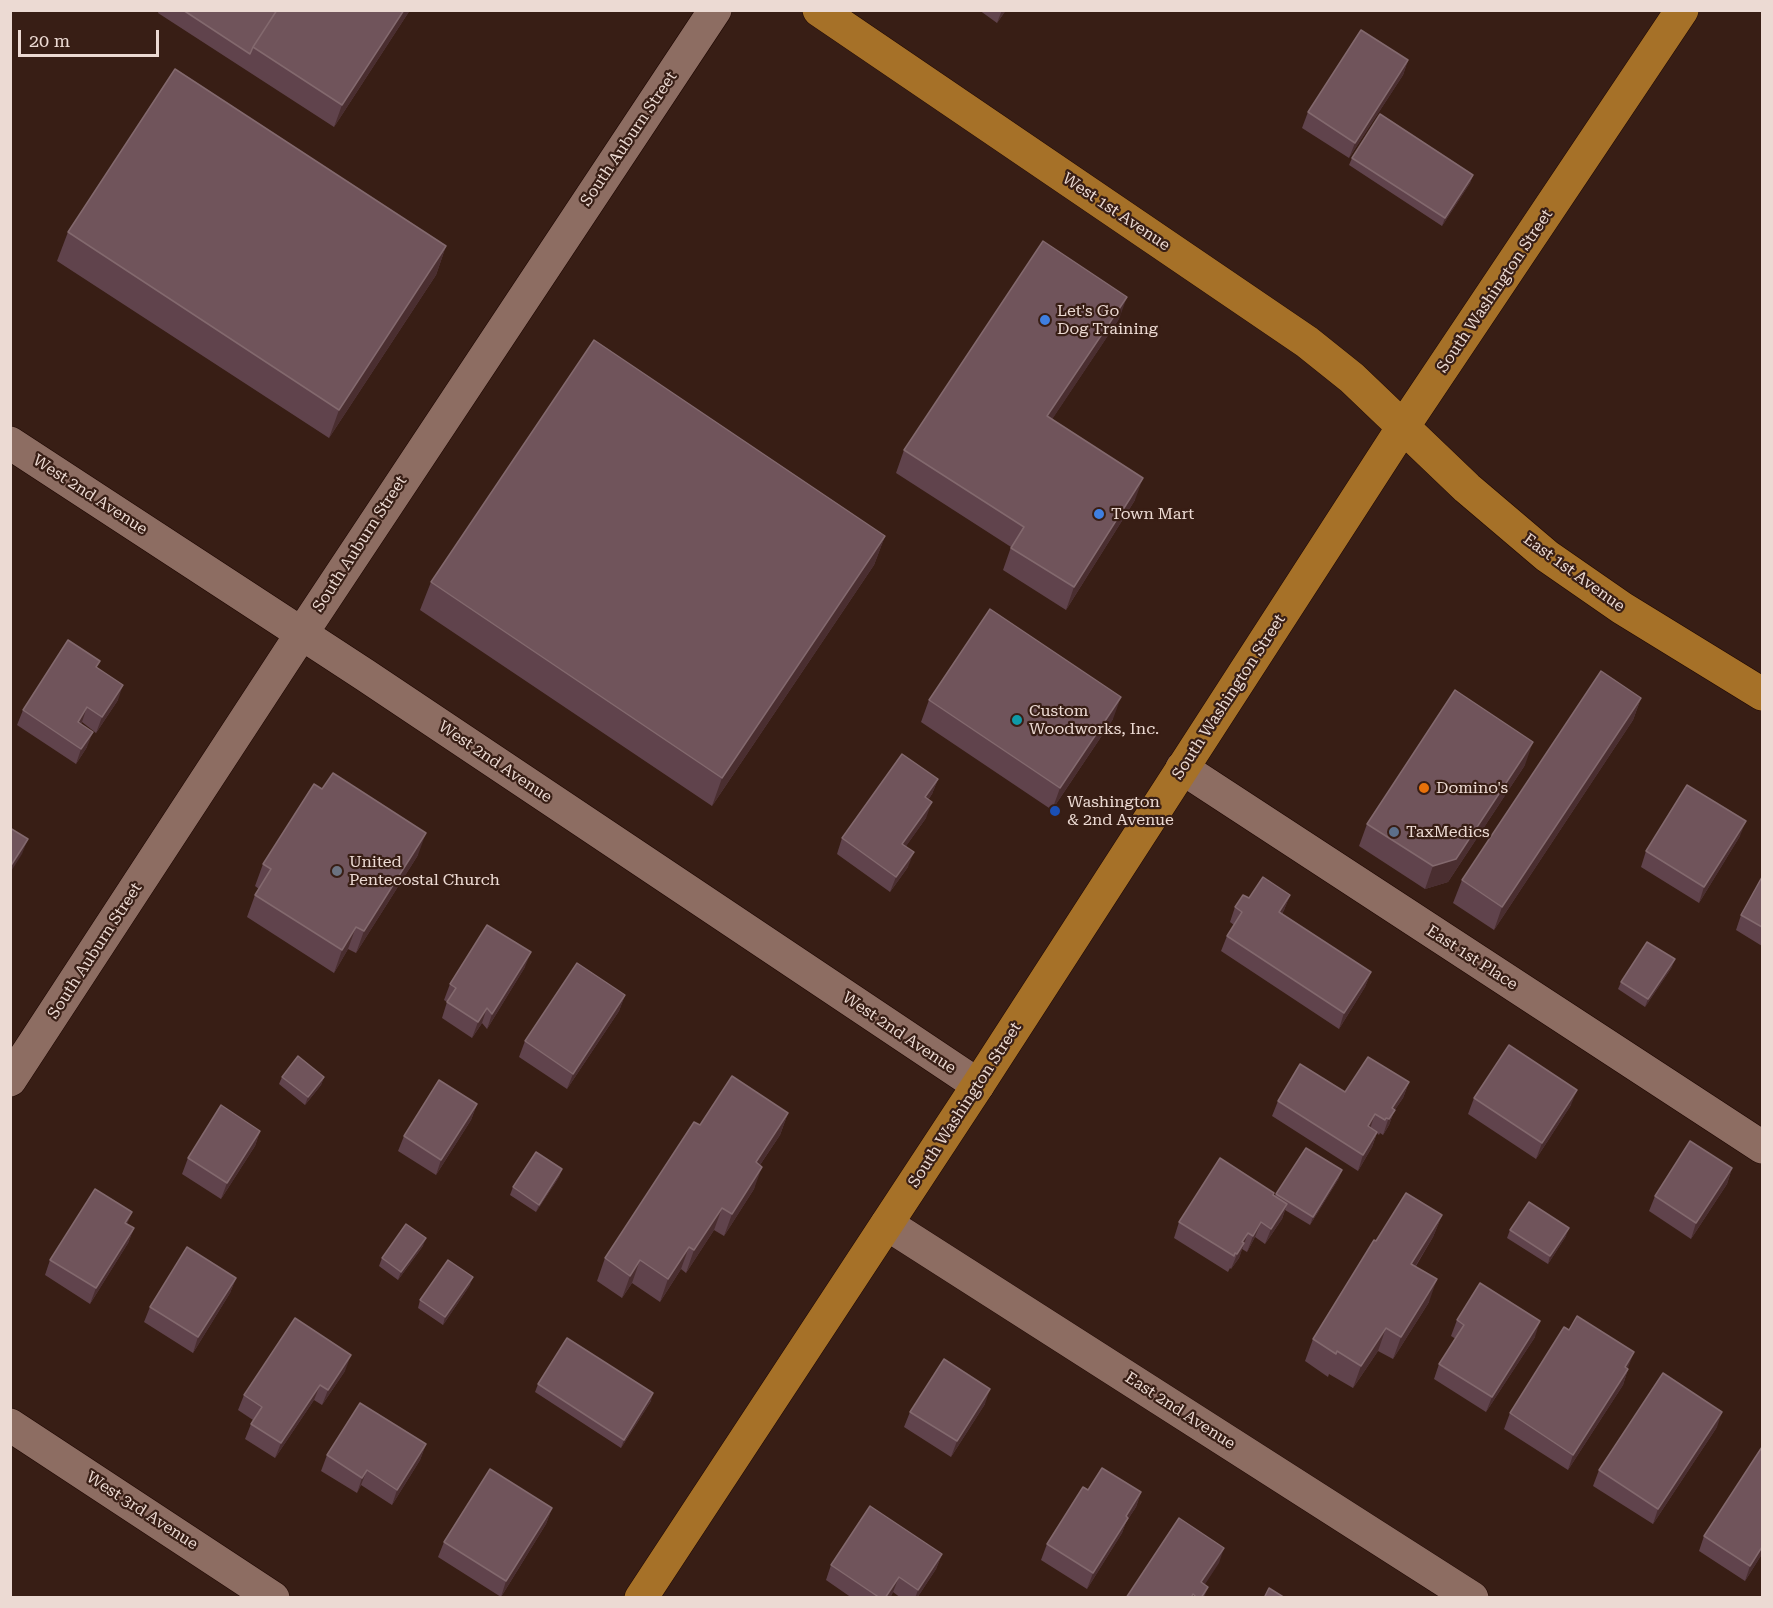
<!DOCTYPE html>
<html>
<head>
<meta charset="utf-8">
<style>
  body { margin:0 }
  #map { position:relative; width:1773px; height:1608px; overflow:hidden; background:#381e15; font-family:"Roboto Serif",serif }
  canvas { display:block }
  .frame { position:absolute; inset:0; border:12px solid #ecdad3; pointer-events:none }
  .scale { position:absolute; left:18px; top:30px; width:141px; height:27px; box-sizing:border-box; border:3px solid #ecdad3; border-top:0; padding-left:8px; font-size:18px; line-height:21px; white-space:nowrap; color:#ecdad3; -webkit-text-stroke:4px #381e15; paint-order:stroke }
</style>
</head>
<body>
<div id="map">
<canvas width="1773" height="1608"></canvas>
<div class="frame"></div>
<div class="scale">20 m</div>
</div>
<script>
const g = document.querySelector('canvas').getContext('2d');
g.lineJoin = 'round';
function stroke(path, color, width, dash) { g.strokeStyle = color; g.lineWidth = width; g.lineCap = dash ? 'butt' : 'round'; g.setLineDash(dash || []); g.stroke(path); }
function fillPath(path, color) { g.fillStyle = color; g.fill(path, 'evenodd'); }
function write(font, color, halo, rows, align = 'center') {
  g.font = font + ' "Roboto Serif",serif'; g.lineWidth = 4.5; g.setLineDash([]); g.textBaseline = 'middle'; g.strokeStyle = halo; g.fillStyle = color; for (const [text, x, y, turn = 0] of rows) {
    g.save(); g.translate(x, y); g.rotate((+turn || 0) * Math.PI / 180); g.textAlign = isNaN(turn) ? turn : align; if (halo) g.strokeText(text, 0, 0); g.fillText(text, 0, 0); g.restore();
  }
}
const minor = new Path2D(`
  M10,443l355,232 613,410
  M1182,768l580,379
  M10,1080l292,-447 413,-623
  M887,1224l585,374
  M10,1425l263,173`);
const major = new Path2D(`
  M819,10l488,332 45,36 115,110 80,68 75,52 140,86
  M641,1598l337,-513 425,-658 279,-417`);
stroke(minor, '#1e0702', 34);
stroke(major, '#1e0702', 34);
stroke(minor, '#8d6d62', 33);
stroke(major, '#a67128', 33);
fillPath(new Path2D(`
  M159,10h251l-76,117 -176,-114z
  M979,10h27l-9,13z
  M1408,60l-5,15 -54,83 -47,-30 6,-16z
  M1352,158l121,17 -3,8 -28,43 -93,-61z
  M68,232l378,14 -10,29 -107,163 -272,-177z
  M1119,319l-67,100 83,81 -69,110 -63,-40 8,-23 -115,-74 8,-23z
  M885,536l-11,29 -162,241 -292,-196 11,-28z
  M98,668l20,32 -22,33 -14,-11 -1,2 6,23 -11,17 -59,-39 6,-15z
  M1641,698l-8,22 -139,210 -41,-27 9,-23z
  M929,700l184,19 -61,91 -131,-88z
  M1525,765l-77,117 -23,7 -66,-43 8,-22z
  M938,779l-6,15 -4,6 -2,18 -20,28 2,21 -18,25 -53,-38 5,-16z
  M1740,836l-41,67 -58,-36 5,-16z
  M418,855l-62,98 -8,-4 -14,24 -87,-56 8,-22 4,-6 -4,-3 8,-22z
  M1762,877v69l-26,-16 5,-15z
  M1290,895l-6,15 -2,4 89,58 -6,15 -26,42 -118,-78 6,-15 7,-11 -4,-3 5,-15 14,-9z
  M525,967l-38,62 -5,-6 -10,15 -30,-20 5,-16 -3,-2 6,-16z
  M1672,967l-27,40 -27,-18 3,-7z
  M625,995l-6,16 -52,78 -48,-32 6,-16z
  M282,1077h42l-3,8 -16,20 -26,-21z
  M1409,1082l-6,16 -9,13 -5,14 -6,10 -3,-2 -1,2 -2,-2 -5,14 -14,24 -86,-55 6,-15 67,-9z
  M1474,1098l97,7 -35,54 -68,-45z
  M477,1104l-6,16 -35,55 -38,-24 6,-15z
  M788,1113l-8,22 -20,30 -6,24 -30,47 -10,-6 -28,43 -5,-4 -21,33 -28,-19 -10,15 -25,-17 8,-23 95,-133z
  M260,1131l-5,15 -34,53 -39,-25 6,-16z
  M1732,1168l-5,16 -36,55 -42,-28 6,-15z
  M562,1169l-3,8 -23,35 -26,-17 3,-8z
  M1339,1178l-29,47 -25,-15 -3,9 -17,25 -10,-7 -8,15 -5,-3 -3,9 -8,11 -1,-1 -2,4 -54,-34 5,-16 95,-27 1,1 1,-2z
  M1442,1215l-9,22 -17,29 13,36 -36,57 -15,-8 -25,37 -24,-14 -1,3 -23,-16 8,-22z
  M127,1224l7,4 -6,15 -38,61 -45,-29 5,-15z
  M1510,1230l56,6 -18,28 -41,-26z
  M423,1246l-25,34 -19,-14 3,-8z
  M236,1278l-6,15 -37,60 -49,-31 6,-15z
  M470,1285l-27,40 -25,-17 2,-8z
  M1457,1320l78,17 -49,75 -52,-33 5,-15 17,-25 -5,-3z
  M1628,1369l-5,16 -55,85 -64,-41 6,-16z
  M345,1371l-23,34 -8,-5 -39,58 -30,-19 6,-15 2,-4 -15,-10 6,-15z
  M538,1384l113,17 -30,47 -86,-56z
  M985,1404l-34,53 -47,-30 6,-15z
  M1717,1427l-64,97 -60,-38 6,-16z
  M426,1444l-6,16 -28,45 -31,-20 -4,8 -36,-22 6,-16z
  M1088,1490l53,2 -5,15 -10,15 -4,11 -35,56 -46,-29 6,-16z
  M552,1508l-6,16 -45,73 -63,-40 6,-15z
  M1704,1536l58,18 -17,27 -46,-30z
  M942,1554l-6,15 -19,29h-16l-8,-6 -3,6h-38l-26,-18 5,-15z`), '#60434c');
fillPath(new Path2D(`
  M404,10h6l-76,117 8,-22z
  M1002,10h4l-9,13z
  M1408,60l-5,15 -54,83 6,-15z
  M1473,175l-3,8 -28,43 3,-8z
  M446,246l-10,29 -107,163 10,-28z
  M1127,297l-8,22 -80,120 8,-23z
  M1143,478l-8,22 -69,110 8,-23z
  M885,536l-11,29 -162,241 10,-28z
  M123,685l-5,15 -22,33 6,-16z
  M1121,697l-8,22 -61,91 8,-22z
  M1641,698l-8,22 -139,210 8,-23z
  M87,707l-5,15 -10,15 6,-15z
  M93,732l-6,15 -11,17 5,-15z
  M1533,742l-8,23 -77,117 -23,7 8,-23z
  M938,779l-6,15 -13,18 6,-15z
  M932,802l-6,16 -29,41 5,-15z
  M1746,821l-6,15 -41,67 5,-16z
  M426,833l-8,22 -62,98 8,-22z
  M28,839l-6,15 -12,19v-6z
  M914,852l-6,15 -18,25 6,-15z
  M1290,895l-6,15 -11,17 6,-15z
  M356,927l-8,22 -14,24 8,-23z
  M531,952l-6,15 -38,62 5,-15z
  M1675,959l-3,8 -27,40 3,-8z
  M1371,972l-6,15 -26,42 5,-16z
  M625,995l-6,16 -52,78 6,-15z
  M487,1008l-5,15 -10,15 6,-16z
  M324,1077l-3,8 -16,20 3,-8z
  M1409,1082l-6,16 -9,13 -5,14 -6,10 9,-27z
  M1577,1090l-6,15 -35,54 6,-16z
  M477,1104l-6,16 -35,55 5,-15z
  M788,1113l-8,22 -33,49 9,-22z
  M1375,1114l-5,15 -2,-3z
  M260,1131l-5,15 -34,53 6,-16z
  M1377,1132l-5,15 -14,24 5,-16z
  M762,1167l-8,22 -30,47 8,-22z
  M1732,1168l-5,16 -36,55 5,-16z
  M562,1169l-3,8 -23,35 3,-7z
  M1342,1170l-3,8 -29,47 3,-8z
  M1287,1204l-5,15 -17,25 6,-15z
  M722,1208l-8,22 -28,43 8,-23z
  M132,1212l-6,15 -1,-4z
  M1442,1215l-9,22 -30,49 8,-22z
  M1261,1222l-6,15 -8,15 6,-16z
  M134,1228l-6,15 -38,61 6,-16z
  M1569,1228l-3,8 -18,28 2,-8z
  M1248,1233l-9,25 -8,11 11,-27z
  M426,1238l-3,8 -25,34 3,-8z
  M689,1247l-8,22 -21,33 8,-23z
  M640,1260l-8,23 -10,15 8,-22z
  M473,1277l-3,8 -27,40 2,-8z
  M236,1278l-6,15 -37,60 5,-16z
  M1437,1279l-8,23 -36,57 8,-22z
  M1540,1321l-5,16 -49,75 6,-15z
  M1386,1328l-8,23 -25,37 8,-22z
  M1634,1352l-6,16 -9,14 6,-15z
  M351,1355l-6,16 -23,34 6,-15z
  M1628,1369l-5,16 -55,85 5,-15z
  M320,1385l-6,15 -39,58 6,-15z
  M990,1389l-5,15 -34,53 6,-16z
  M653,1393l-2,8 -30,47 3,-8z
  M1722,1412l-5,15 -64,97 5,-15z
  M426,1444l-6,16 -28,45 5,-15z
  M367,1470l-6,15 -4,8 5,-15z
  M1141,1492l-5,15 -10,15 -4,11 -35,56 6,-16 33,-57z
  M552,1508l-6,16 -45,73 5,-16z
  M1762,1547v7l-17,27 5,-15z
  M1224,1548l-5,15 -23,35 5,-16z
  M942,1554l-6,15 -19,29h-2l3,-8z
  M899,1577l-6,15 -3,6h-5z
  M1208,1587l-4,11h-3z`), '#4a2e30');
const building = new Path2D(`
  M183,10h94l-24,37 -3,7z
  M277,10h127l-62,95 -89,-58z
  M1361,30l47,30 -53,83 -47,-31z
  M175,69l271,177 -107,164 -271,-178z
  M1380,114l93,61 -28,43 -93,-60z
  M1043,241l84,56 -80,119 96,62 -69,109 -63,-39 13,-21 -120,-77z
  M594,340l291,196 -163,242 -291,-196z
  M990,609l131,88 -61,91 -131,-88z
  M68,640l32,21 -4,6 27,18 -21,32 -15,-10 -9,15 15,10 -12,17 -58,-39z
  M1601,671l40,27 -139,209 -40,-27z
  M1455,690l78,52 -77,117 -23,7 -66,-42z
  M902,754l36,25 -13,18 7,5 -30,42 12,8 -18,25 -54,-39z
  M333,773l93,60 -62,98 -8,-4 -14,23 -87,-55 16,-26 -8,-5 51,-80 8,5z
  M1687,785l59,36 -42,66 -58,-36z
  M10,828l18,11 -18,28z
  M1263,877l27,18 -11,17 92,60 -27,41 -117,-77 15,-24 -7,-5 8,-12 6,3z
  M1762,877v50l-21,-12z
  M487,925l44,27 -39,62 -5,-6 -9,14 -31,-20 9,-14 -6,-4z
  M1647,942l28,17 -27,40 -27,-17z
  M577,963l48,32 -52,79 -48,-33z
  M1509,1045l68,45 -35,53 -68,-45z
  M298,1056l26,21 -16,20 -26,-20z
  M1368,1057l41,25 -17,26 3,2 -6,9 -3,-1 -1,2 -10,-6 -7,12 9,6 -14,23 -85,-54 22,-37 45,28z
  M732,1076l56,37 -32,49 6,5 -30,47 -10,-6 -28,42 -5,-3 -21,32 -28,-19 -10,16 -25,-18 89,-136 6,3z
  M439,1080l38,24 -36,56 -37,-24z
  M221,1105l39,26 -33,52 -39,-25z
  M1690,1141l42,27 -36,55 -41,-27z
  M1306,1148l36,22 -29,47 -37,-23z
  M536,1152l26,17 -23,36 -26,-18z
  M1220,1158l54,35 -1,2 14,9 -16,25 -10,-7 -8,14 -5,-3 -6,9 2,1 -7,11 -2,-1 -1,3 -55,-34z
  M95,1189l37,23 -7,11 9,5 -38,60 -46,-28z
  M1406,1193l36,22 -31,49 26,15 -36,58 -15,-9 -25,38 -24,-15 -1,3 -23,-15 61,-99 2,1z
  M1529,1202l40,26 -19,28 -40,-26z
  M406,1224l20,14 -25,34 -19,-14z
  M187,1247l49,31 -38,59 -48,-30z
  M448,1260l25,17 -28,40 -25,-17z
  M1480,1283l60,38 -48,76 -53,-33 25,-39 -7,-5z
  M1577,1316l57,36 -9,15 3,2 -55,86 -63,-42 54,-86 5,3z
  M295,1318l56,37 -23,35 -8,-5 -39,58 -30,-19 11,-17 -18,-12z
  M567,1338l86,55 -29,47 -86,-56z
  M944,1359l46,30 -33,52 -47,-29z
  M1663,1373l59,39 -64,97 -59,-39z
  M360,1403l66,41 -29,46 -30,-20 -5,8 -35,-23z
  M1762,1447v100l-12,19 -46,-30z
  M1102,1468l39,24 -15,24 2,2 -35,55 -46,-29 36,-57 5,3z
  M490,1469l62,39 -46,73 -62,-39z
  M870,1506l72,48 -24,36 -19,-13 -14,21h-5l-49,-33z
  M1179,1518l45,30 -23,34 7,5 -7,11h-4l-4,-4 -2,4h-65z
  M1269,1588l16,10h-21z`);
fillPath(building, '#70545b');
stroke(building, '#83696e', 1.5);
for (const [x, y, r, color] of [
  [1045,320,6,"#3f7fe0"],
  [1099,514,6,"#3f7fe0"],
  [1017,720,6,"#0f9aa8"],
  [1424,788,6,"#e8710a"],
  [1055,811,6,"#1a4fb4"],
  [1394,832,6,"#5c6f8a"],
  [337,871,6,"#6b7280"]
]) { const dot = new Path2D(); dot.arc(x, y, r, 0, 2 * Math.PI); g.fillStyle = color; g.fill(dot); stroke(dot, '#381e15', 2); }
write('16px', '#ecdad3', '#381e15', [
  ["South Auburn Street",629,139,-56],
  ["West 1st Avenue",1116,212,34],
  ["South Washington Street",1495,291,-56],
  ["West 2nd Avenue",90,495,33],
  ["South Auburn Street",360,544,-57],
  ["East 1st Avenue",1574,573,36],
  ["South Washington Street",1229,697,-57],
  ["West 2nd Avenue",495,762,34],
  ["South Auburn Street",95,951,-57],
  ["East 1st Place",1472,958,33],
  ["West 2nd Avenue",899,1033,34],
  ["South Washington Street",965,1105,-57],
  ["East 2nd Avenue",1180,1411,33],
  ["West 3rd Avenue",142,1511,33]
]);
write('16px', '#ecdad3', '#381e15', [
  ["Let's Go",1057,311],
  ["Dog Training",1057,329],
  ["Town Mart",1111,514],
  ["Custom",1029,711],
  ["Woodworks, Inc.",1029,729],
  ["Domino's",1436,788],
  ["Washington",1067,802],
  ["& 2nd Avenue",1067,820],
  ["TaxMedics",1406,832],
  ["United",349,862],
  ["Pentecostal Church",349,880]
], 'left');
</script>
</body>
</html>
